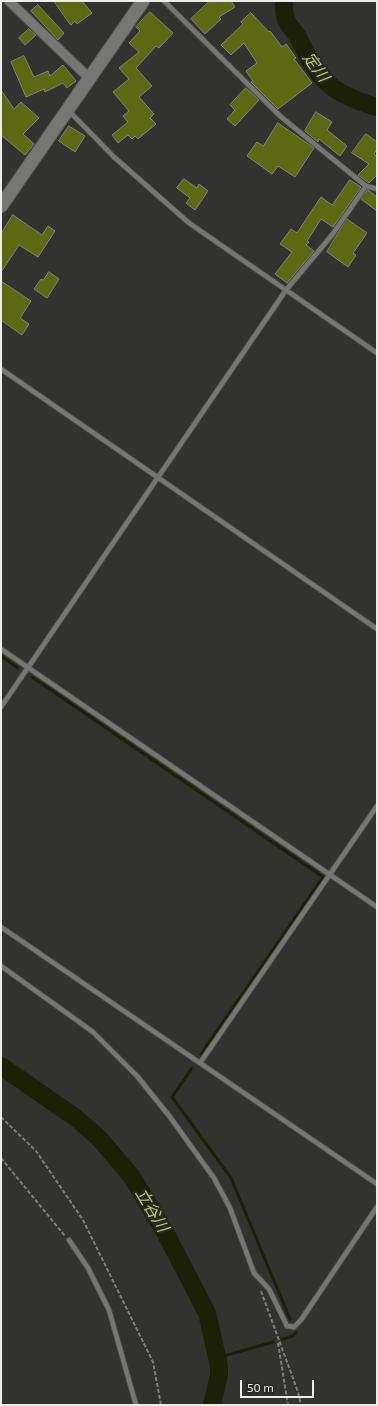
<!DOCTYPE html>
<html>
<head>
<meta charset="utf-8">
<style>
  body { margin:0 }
  #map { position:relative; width:378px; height:1406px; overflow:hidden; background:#32332f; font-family:"Exo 2",sans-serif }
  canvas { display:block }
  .frame { position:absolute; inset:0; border:2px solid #edeeeb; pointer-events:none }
  .scale { position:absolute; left:240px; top:1380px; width:74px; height:18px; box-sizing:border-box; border:2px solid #edeeeb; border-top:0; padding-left:5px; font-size:12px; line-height:14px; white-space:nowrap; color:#edeeeb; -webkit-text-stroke:3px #282925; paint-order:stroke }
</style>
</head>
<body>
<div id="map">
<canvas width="378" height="1406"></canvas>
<div class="frame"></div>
<div class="scale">50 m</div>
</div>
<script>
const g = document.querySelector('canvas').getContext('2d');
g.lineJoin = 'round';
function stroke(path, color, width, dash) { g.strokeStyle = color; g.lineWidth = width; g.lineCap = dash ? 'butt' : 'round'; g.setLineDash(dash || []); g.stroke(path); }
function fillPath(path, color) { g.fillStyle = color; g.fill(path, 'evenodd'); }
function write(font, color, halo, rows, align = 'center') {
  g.font = font + ' "Exo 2","Noto Sans JP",sans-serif'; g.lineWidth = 4; g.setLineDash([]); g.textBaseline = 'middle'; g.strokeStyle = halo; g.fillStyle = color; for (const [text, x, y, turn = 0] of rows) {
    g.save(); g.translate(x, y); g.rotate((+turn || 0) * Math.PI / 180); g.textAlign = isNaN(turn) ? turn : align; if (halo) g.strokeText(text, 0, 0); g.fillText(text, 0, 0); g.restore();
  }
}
stroke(new Path2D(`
  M1,656l17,12
  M32,677l291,200 -122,177
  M192,1068l-20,29 59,81 59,141
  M283,1339l10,-3 3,-4
  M217,1358l56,-16`), '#1c2007', 3);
stroke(new Path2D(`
  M284,1c0,6 0,13 2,18 2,7 9,12 12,18 20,43 33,57 79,70
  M1,1066l75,52 23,20 33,39 34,57 41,79 12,53v9l-7,30`), '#1c2007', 18);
const building = new Path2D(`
  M54,1h28l10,12 -15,11 -2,-3 -4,4z
  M210,1h21l4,6 -16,10 2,2 -16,15 -14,-15z
  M38,5l26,28 -6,7 -27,-29z
  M150,12l23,21 -14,15 -3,-2 -20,22 16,18 -13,11 15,17 -4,4 6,6 -18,15 -3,-3 -3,3 -4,-4 -10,8 -6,-8 16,-13 -5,-6 6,-5 -16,-19 16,-13 -10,-11 20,-16 -10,-9 11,-12 -4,-4z
  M251,13l18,19 1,-1 12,16 4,-3 10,14 -2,1 18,24 -34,26 -27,-27 2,-1 -7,-10 11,-8 -13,-20 -13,12 -10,-10 22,-21 -2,-2z
  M29,29l7,6 -11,10 -6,-7z
  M24,56l10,21 14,-6 2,5 13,-11 13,16 -9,7 -4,-5 -18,9 -1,-3 -18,8 -15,-35z
  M246,88l13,12 -24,26 -8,-7 8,-9 -5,-5z
  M1,90l13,19 7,-7 18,16 -16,16 11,10 -9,11 -24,-20z
  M316,112l16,10 -5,8 20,16 -7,10 -21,-17 -1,3 -13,-11z
  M278,123l36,25 -19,29 -17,-11 -6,8 -25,-18 10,-14 6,4z
  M69,126l16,10 -10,16 -16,-11z
  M366,134l11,8v7l-3,5 3,3v18l-8,8 -11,-8 11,-11 -17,-11z
  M184,179l13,9 2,-4 9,7 -13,19 -9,-7 4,-5 -13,-10z
  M350,180l11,7 -28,40 -12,-8 -14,22 2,1 -3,3 8,6 -27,32 -12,-9 17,-22 -12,-8 11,-15 6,4 24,-36 11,8z
  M368,190l9,7v14l-16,-12z
  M13,215l29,20 6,-9 7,5 -17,26 -19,-12 -18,27v-38z
  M347,219l20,14 -14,20 3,2 -8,12 -21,-15z
  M49,272l10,7 -12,19 -13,-9 7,-10 2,1z
  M1,281l30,20 -11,17 9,6 -7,11 -21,-15z`);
fillPath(building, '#5c6812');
stroke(building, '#838480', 1);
const lane = new Path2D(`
  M164,1l116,115 86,70 11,3
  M68,110l46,47 75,66 188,130
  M1,369l376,260
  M1,649l376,258
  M1,707l285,-417 46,-55 34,-49
  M1,927l376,257
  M1,966l92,66 44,44 33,41 44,61 16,30 24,65 15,16 18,37 7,1 7,-7 76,-113
  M200,1063l177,-257
  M69,1240l19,28 21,42 27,95`);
const street = new Path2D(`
  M9,1l80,77`);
const secondary = new Path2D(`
  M1,206l142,-205`);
stroke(lane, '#51514e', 6);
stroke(street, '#51514e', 11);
stroke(secondary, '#51514e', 15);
stroke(new Path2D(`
  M1,1117l35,34 47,69 70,142 8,43
  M1,1158l64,78
  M261,1291l37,101 3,13
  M278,1343l10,62`), '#7d7e7a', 2, [4, 2]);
stroke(lane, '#767773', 4.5);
stroke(street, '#767773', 9);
stroke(secondary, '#767773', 13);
write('italic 16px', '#bace61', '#282925', [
  ["定川",316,67,54],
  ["立谷川",152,1210,59]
]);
</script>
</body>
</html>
